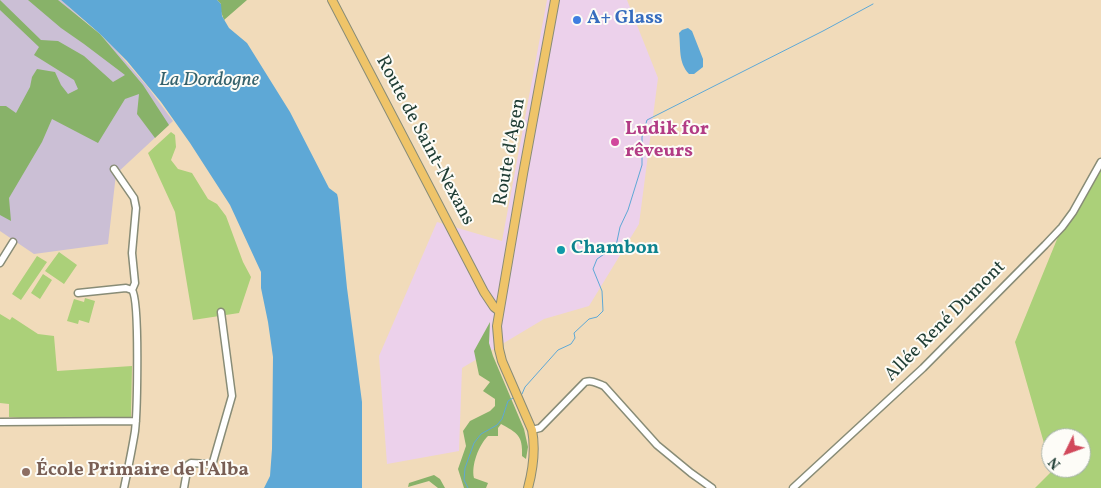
<!DOCTYPE html>
<html>
<head>
<meta charset="utf-8">
<style>
  body { margin:0 }
  #map { position:relative; width:1101px; height:488px; overflow:hidden; background:#f1dbba; font-family:Vollkorn,serif }
  canvas { display:block }
  .north { position:absolute; left:1041px; top:428px; width:50px; height:50px; box-sizing:border-box; background:#fdfcf7; border:1px solid #a4b0a9; border-radius:50%; rotate:228deg; font-size:14px; font-weight:700; line-height:20px; text-align:center; color:#1f3d34 }
  .north::after { content:''; display:block; margin:auto; width:18px; height:22px; background:#d1495b; clip-path:polygon(50% 0,100% 100%,50% 72%,0 100%) }
</style>
</head>
<body>
<div id="map">
<canvas width="1101" height="488"></canvas>
<div class="north">N</div>
</div>
<script>
const g = document.querySelector('canvas').getContext('2d');
g.lineJoin = 'round';
function fillPath(path, color) { g.fillStyle = color; g.fill(path, 'evenodd'); }
function stroke(path, color, width, dash) { g.strokeStyle = color; g.lineWidth = width; g.lineCap = dash ? 'butt' : 'round'; g.setLineDash(dash || []); g.stroke(path); }
function write(font, color, halo, rows, align = 'center') {
  g.font = font + ' Vollkorn,serif'; g.lineWidth = 4; g.setLineDash([]); g.textBaseline = 'middle'; g.strokeStyle = halo; g.fillStyle = color; for (const [text, x, y, turn = 0] of rows) {
    g.save(); g.translate(x, y); g.rotate((+turn || 0) * Math.PI / 180); g.textAlign = isNaN(turn) ? turn : align; if (halo) g.strokeText(text, 0, 0); g.fillText(text, 0, 0); g.restore();
  }
}
fillPath(new Path2D(`
  M547,0h80l31,78 -19,146 -50,82 -45,13 -82,49 -3,83 -72,13 -8,-108 58,-134 65,19z`), '#ecd1eb');
fillPath(new Path2D(`
  M0,0h61l52,47 34,39 26,35 -57,53 -8,70 -74,10 -34,-23z`), '#cbbfd5');
fillPath(new Path2D(`
  M171,132l4,3 1,12 -5,13 7,9 14,4 16,26 9,5 9,12 17,46 8,15 -12,36 -46,7 -18,-108 -27,-59z
  M1101,162v326h-66l17,-17 -37,-129 47,-115zM1051,438h30v30h-30z
  M59,252l18,13 -13,19 -19,-13z
  M37,256l10,6 -26,38 -9,-6z
  M43,274l9,6 -12,19 -9,-6z
  M85,298l10,3 -6,22 -10,-3 -1,4 -11,-3 7,-22 10,3z
  M0,314l10,6 2,-3 26,17 16,2 3,35 75,-5 -1,51 -100,2 -22,-2v-13l-9,-1z`), '#abd079');
fillPath(new Path2D(`
  M0,0l41,40 17,1 26,15 29,26 12,-7 -41,-31 -23,-16 -33,-28h30l42,34 43,51 26,40 -14,13 -18,-24 2,-20 -14,5 -27,44 -46,-24 -10,23 -33,56 2,23 -11,-6v-109h6l10,7 14,-26 2,-10 5,-8 18,3 6,13 7,9 10,-5 -4,-9 -40,-25 5,-8 -39,-37z
  M217,0h30l-23,20 -4,-11 1,-5z
  M490,322l-1,21 4,13 31,73 4,18 -2,12 -4,-3c1,-21 -5,-23 -21,-32l-3,4v8h-10c-9,9 -17,29 -14,42l14,5 -2,5h-22l-6,-19 8,-23 -3,-15 7,-10 20,-10 5,-5v-7l-12,-8 7,-9 -11,-7 -5,-24z
  M434,475l6,4 5,9h-7l-9,-7 -21,6 1,-4z`), '#88b269');
fillPath(new Path2D(`
  M61,0h156l4,4 1,12 7,12 18,15 43,69 39,76 8,6 1,4 9,90 15,114v86h-98l6,-12 2,-27 1,-92 -5,-35 -7,-34v-16l-31,-67 -40,-62 -29,-41 -34,-41 -28,-28z
  M688,28l4,3 11,28v8l-9,7h-5c-11,-12 -8,-26 -10,-41l3,-3z`), '#5ea8d6');
stroke(new Path2D(`
  M522,394l3,-7 33,-37 13,-6 4,-6 -1,-5 15,-14 8,-2 6,-6 -1,-20 -9,-22 4,-10 19,-13 4,-19 8,-17 14,-45v-28l5,-17 176,-89 50,-27
  M468,488l-4,-8 1,-12 9,-25 7,-9 16,-9 5,-6 6,-18 5,-3`), '#5ea8d6', 1);
const minor = new Path2D(`
  M114,169l20,29 2,10 -4,45 3,30 -3,7c8,10 5,123 3,141 -3,19 -7,38 -11,57
  M0,263l13,-21
  M78,293l48,-5 6,2
  M0,422l136,-1
  M532,430l8,-2 4,-4 41,-42c7,-2 12,1 19,4l53,59 34,28 21,15
  M184,488l4,-23 3,-2 19,1 3,-2 19,-66 -11,-84
  M793,488l130,-120 122,-123 17,-18 11,-15 28,-50`);
const major = new Path2D(`
  M332,0l152,292 10,15 5,4
  M528,488c5,-19 8,-38 4,-58l-30,-69 -3,-12 -2,-23 26,-152 32,-174`);
stroke(minor, '#888c77', 9);
stroke(major, '#888c77', 10);
stroke(minor, '#fff', 6);
stroke(major, '#efc469', 8);
for (const [x, y, r, color] of [
  [577,20,5,"#3f7fe0"],
  [615,142,5,"#d1479c"],
  [561,250,5,"#0f9aa8"],
  [26,472,5,"#8d6e63"]
]) { const dot = new Path2D(); dot.arc(x, y, r, 0, 2 * Math.PI); g.fillStyle = color; g.fill(dot); stroke(dot, '#fdfcf7', 2); }
write('bold 19px', '#366cbe', '#fdfcf7', [
  ["A+ Glass",587,20]
], 'left');
write('bold 19px', '#b23c85', '#fdfcf7', [
  ["Ludik for",625,131],
  ["rêveurs",625,153]
], 'left');
write('19px', '#1f3d34', '#fdfcf7', [
  ["Route de Saint-Nexans",424,141,62],
  ["Route d'Agen",511,152,-80],
  ["Allée René Dumont",946,322,-45]
]);
write('bold 19px', '#0d838f', '#fdfcf7', [
  ["Chambon",571,250]
], 'left');
write('bold 19px', '#785e54', '#fdfcf7', [
  ["École Primaire de l'Alba",36,472]
], 'left');
write('italic 20px', '#35626d', '#fdfcf7', [
  ["La Dordogne",209,81]
]);
</script>
</body>
</html>
